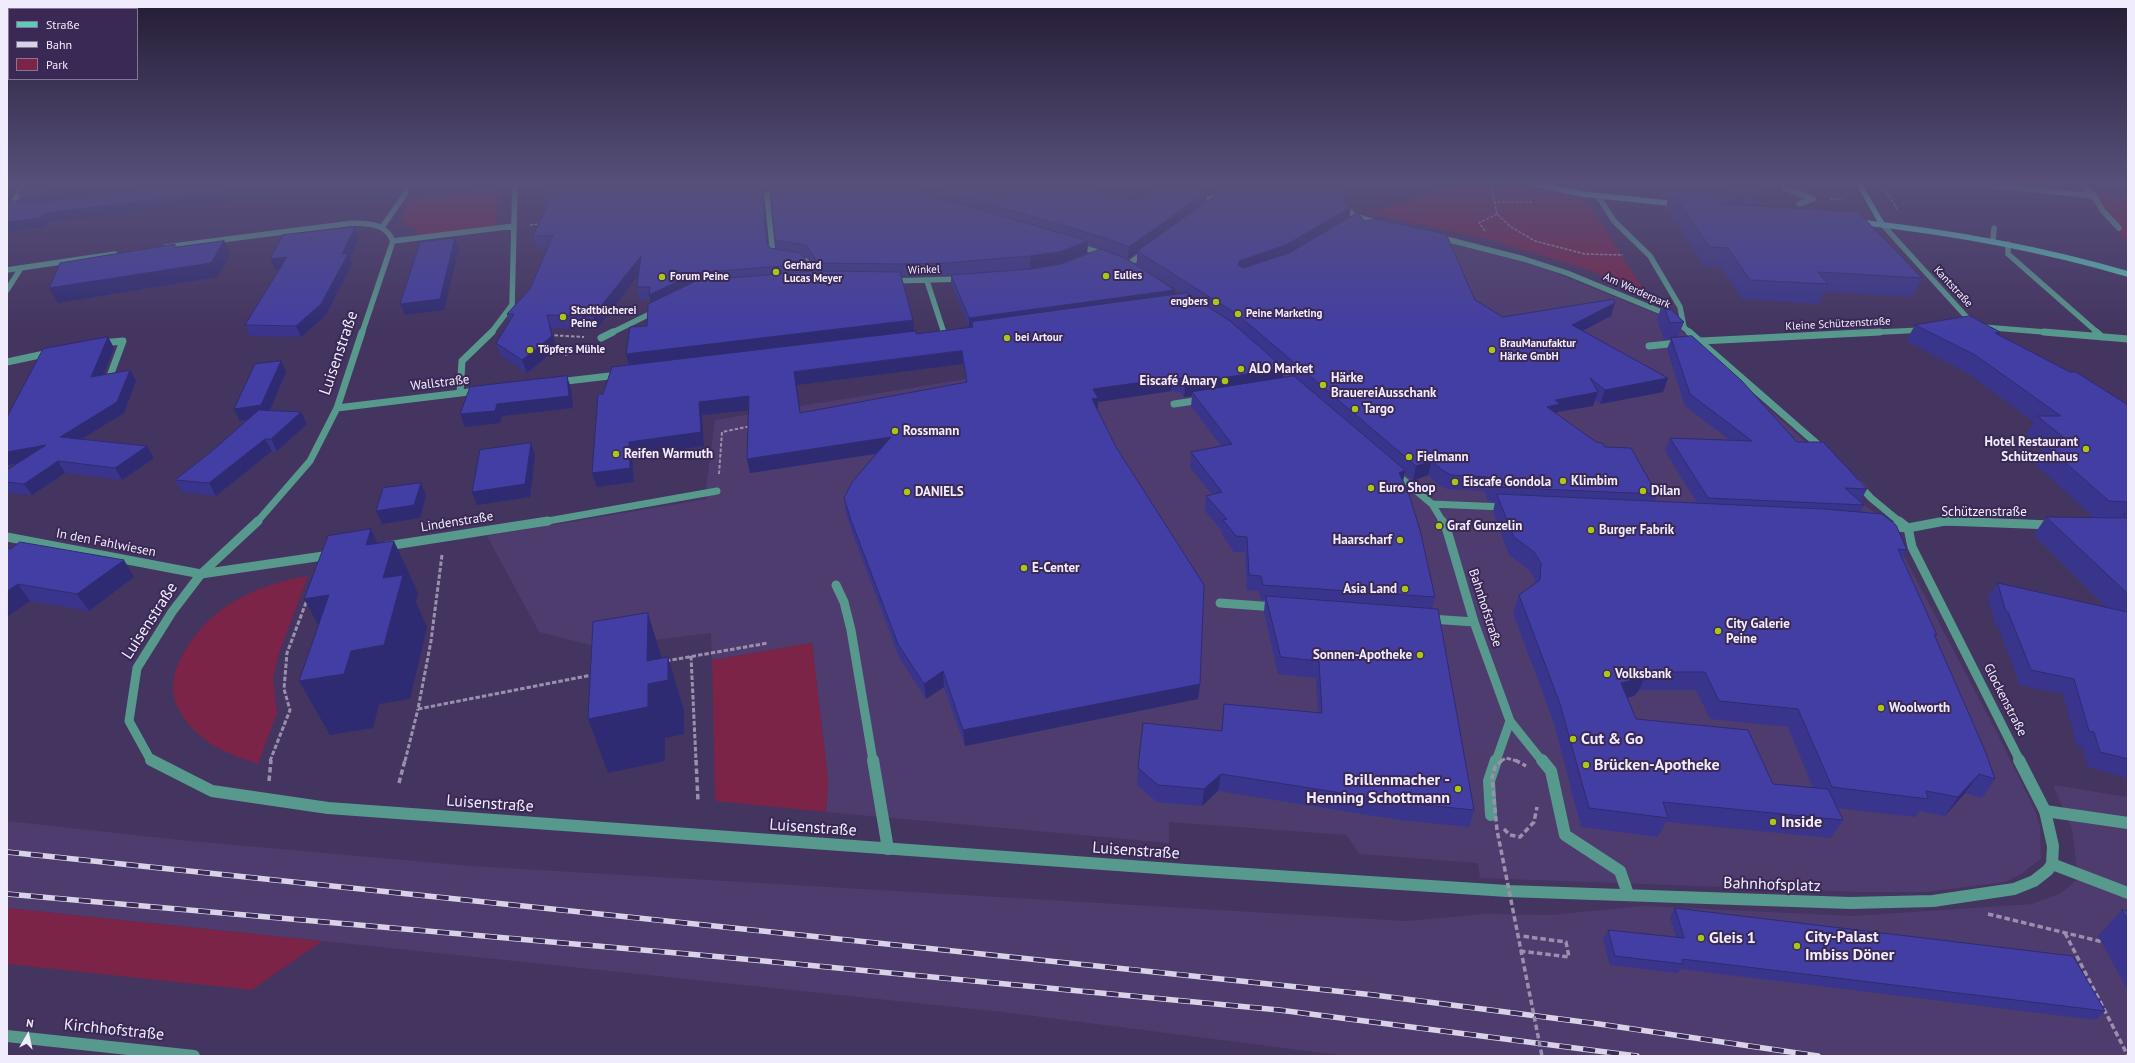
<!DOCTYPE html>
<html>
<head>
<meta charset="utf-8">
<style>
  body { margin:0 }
  #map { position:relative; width:2135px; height:1063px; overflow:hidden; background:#443460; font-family:"PT Sans",sans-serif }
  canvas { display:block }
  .frame { position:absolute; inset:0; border:8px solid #f1ecfd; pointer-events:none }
  .legend { position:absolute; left:8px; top:8px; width:130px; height:72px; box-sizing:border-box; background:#3a2955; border:1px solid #837798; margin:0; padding:5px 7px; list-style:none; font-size:12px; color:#f1ecfd }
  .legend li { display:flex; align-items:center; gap:8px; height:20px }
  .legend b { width:20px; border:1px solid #837798 }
  .north { position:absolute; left:8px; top:1015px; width:40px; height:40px; -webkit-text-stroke:3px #3a2955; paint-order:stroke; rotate:9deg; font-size:11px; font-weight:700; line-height:16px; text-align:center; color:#f1ecfd }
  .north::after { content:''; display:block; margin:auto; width:14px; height:18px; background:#f1ecfd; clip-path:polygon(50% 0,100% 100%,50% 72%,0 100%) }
</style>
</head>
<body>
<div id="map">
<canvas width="2135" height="1063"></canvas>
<div class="frame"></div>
<ul class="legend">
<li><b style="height:5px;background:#5bccb7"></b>Straße</li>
<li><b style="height:5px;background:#d9d3e7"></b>Bahn</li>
<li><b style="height:11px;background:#7b2447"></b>Park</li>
</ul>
<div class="north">N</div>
</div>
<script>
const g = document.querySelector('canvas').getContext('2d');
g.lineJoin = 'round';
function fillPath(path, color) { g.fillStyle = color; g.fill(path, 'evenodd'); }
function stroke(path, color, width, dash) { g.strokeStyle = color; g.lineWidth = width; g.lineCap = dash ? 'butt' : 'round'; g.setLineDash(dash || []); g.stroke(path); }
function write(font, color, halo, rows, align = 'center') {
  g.font = font + ' "PT Sans",sans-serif'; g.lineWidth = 4; g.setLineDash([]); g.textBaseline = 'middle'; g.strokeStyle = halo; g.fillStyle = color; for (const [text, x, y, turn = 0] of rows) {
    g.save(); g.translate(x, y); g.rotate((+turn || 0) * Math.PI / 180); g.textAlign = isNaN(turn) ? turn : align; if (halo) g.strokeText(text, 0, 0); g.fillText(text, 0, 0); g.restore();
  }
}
fillPath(new Path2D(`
  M761,184l138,13 469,26 168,42 123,50 18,12 140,125 43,50 25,18 113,215 36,73 6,19 1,32 -20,15 -16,8 -78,10h-65l-382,-14 -2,-15 -118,-9 -14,-19 -177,-13v21l-343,-31 2,-32 -16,-137 -100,17 -1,-27 -113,14 -59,-15 -52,-96 220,-37 -1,-11 9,-68 441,-72 46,-43 -58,-36 -17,-9 -68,6 -30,5 -257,-75z
  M2053,785l75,12v259h-781l-345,-44 -995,-104v-87l173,19 291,26 935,55 79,-7 65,1 94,-9 209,10 179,-12 29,-11 17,-14 -6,-50z`), '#4e3c6e');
fillPath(new Path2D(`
  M1458,184h59l68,14 64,100 -56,-27 -102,-31 -123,-27z
  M499,188l-2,39 -82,9 2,-6 -17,-9 11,-23z
  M2081,192l47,4v47z
  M308,576l-30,80 -5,23 4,34 -19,51c-16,-6 -33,-11 -47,-20 -18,-12 -40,-36 -38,-59 2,-28 27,-60 48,-75 26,-19 55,-29 87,-34z
  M812,643l16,137 -2,32 -111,-11 -3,-141z
  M7,908l315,33 -70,49 -245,-26z`), '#7b2447');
stroke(new Path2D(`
  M1491,184l6,30 14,13 24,14 50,13 38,1
  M1882,184l15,25
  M1830,199h15
  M1493,202h40
  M530,225l11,-1
  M1485,231l-6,-8 18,-9`), '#9a90ae', 1.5, [3, 1.5]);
stroke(new Path2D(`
  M549,335l35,2
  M565,355l22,-9
  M719,474l3,-42 29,-6`), '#9a90ae', 2, [3.5, 2]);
stroke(new Path2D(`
  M442,555l-11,86 -13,68 174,-34
  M691,656l5,105
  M666,661l102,-18
  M270,761l20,-51 -6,-21 3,-36 20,-53
  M405,761l13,-52`), '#9a90ae', 3, [4.5, 2]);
stroke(new Path2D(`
  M696,760l2,41
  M269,781l2,-21
  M399,783l6,-23
  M1504,829l6,6 10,2 14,-15 3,-15
  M1988,914l115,28
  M2065,933l63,123
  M1520,951l49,6 -3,-15 -45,-6`), '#9a90ae', 3.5, [5.5, 3]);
stroke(new Path2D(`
  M1598,196l16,25 36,35 30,51 4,20
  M2094,196l9,15 16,17
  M1993,241l1,-13
  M2008,244v10l90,79
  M7,290l14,-22
  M1982,327l75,6`), '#57998c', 5.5);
stroke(new Path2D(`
  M2044,332l84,7
  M2096,332l6,5
  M102,343l21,-2 -13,35
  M1649,346l29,-3
  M7,362l42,-9`), '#57998c', 7);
stroke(new Path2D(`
  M836,585l8,17 7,28 22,131`), '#57998c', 9);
stroke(new Path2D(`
  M873,760l15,89
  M2045,811l83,12
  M2052,864l76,29`), '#57998c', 12);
stroke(new Path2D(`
  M1154,184l18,6
  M1774,184l39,15 -14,5
  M1981,184l113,12
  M2082,184l12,12
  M902,193l31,-9
  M1197,197l13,2 13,-3
  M1344,205l10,11 24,7
  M18,207l-5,-1v-4l12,-18
  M1882,224l90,99
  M383,226l22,-32 3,-10
  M1438,237l86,22 43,14 97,40 27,20
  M393,241l121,-15
  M1077,246l27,8
  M166,247l187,-24c17,1 32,0 40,18l-31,92
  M775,256h-2l-6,-61 6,-5 16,-6
  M801,260l5,1 11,19
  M1129,264l16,-12
  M7,270l108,-16
  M892,281l68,-2
  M927,281l17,52
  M491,333l21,-28 3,-121
  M611,333l47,-23
  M1860,333l63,-3`), '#57998c', 5.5);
stroke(new Path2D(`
  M943,332l1,2
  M1689,332l134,117
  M601,338l12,-6
  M1701,341l179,-9
  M558,382l60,-7
  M460,393l2,-32 30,-29
  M1174,404l27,-4
  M337,408l140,-17
  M1395,473l37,31 11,18
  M1858,484l13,14 29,24
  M1432,504l71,3
  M257,522l53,-61 27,-53 25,-76
  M542,522l175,-31
  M1942,522h21`), '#57998c', 7);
stroke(new Path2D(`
  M1442,521l4,6 28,95 36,99 -14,40
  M1899,521l9,7
  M1886,526l22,2 37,-7 107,4
  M1908,528l4,19 108,214
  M7,537l194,37 129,-19
  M387,546l161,-25
  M1220,603l55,4
  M1431,619l43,3
  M1510,721l32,40
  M153,761l-3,-2 -21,-38 8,-53 35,-56 29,-38 57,-53`), '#57998c', 9);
stroke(new Path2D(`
  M151,760l61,31 116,17 858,62 321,21 343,12 83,-2 81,-12 20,-8 14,-11 4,-6 1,-18 -8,-35 -26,-51
  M1542,760l9,11 14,64 55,36 8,23
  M1491,815l-2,-34 7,-21
  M7,1036l187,20`), '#57998c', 12);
stroke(new Path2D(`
  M1535,184l47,10 96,10
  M1859,184l23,40
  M1858,222c92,10 181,26 270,52`), '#5bccb7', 5.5);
const rail = new Path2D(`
  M7,852l1367,143 225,29 219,32
  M7,894l715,63 557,53 358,46`);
stroke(rail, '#d9d3e7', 5.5);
stroke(rail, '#3a2955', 4, [12]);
stroke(new Path2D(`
  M1501,761l5,-3 11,3`), '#9a90ae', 3, [4.5, 2]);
stroke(new Path2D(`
  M1502,760l-7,7 -3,11 5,52 45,226
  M1515,760l11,6`), '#9a90ae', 3.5, [5.5, 3]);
fillPath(new Path2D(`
  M28,184h260l-2,10 -237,28 -4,5 -22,-26 -5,-8z
  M404,184l-4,10h-6v2l-31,1 -4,-10z
  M545,184h41v2l32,-2h541l-1,4 9,-4h170l12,33 16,4 110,79 28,17 112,-14 -4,13 -28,15 80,61 -63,12 -5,-4 -2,6 -36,6v2l39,28 9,5 52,47 -2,7 42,2 -32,-52 5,-13 60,2 -45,-34 -18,-57 4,-10 -7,1 -7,-21 6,-17 21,20 -6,15 119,105 70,47 -7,13 4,3 -3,7 46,38 -5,9 35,76 -2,2 60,142 -13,19 -17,-5 -20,23 -25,-5 -5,6 -78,-9 6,12 -12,18 -165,-16 -8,15 -77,-10 -27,-104 -41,-110 6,-18 16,-12v-3l-6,-10 -20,-15 -16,-43 2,-10 -7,-1 -4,-10 -37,-2 -8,-4 -11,-10 -15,6 -8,-7 -2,7 32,116 -3,11 42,202 -5,17 -69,-7 -182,-29 -16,15 -45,-4 -20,-17 1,-17 83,-37 3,-27 94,9 -2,-35 -38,-4 -14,-62 1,-12h-4l-2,-9 -12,-1 -2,-38h-11l-12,-17v-4l-17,-20 1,-15 6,-1 -22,-28 1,-15 30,-6 -30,-40 1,-10 -8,1 -4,-5 -9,-1 -73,11v9l102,273 -2,15 -233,47 -21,-59 -18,12 -26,-40 -47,-124 -7,-22 -2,-15 33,-44 -127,19 -3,-14 1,-49 -46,5 2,31 -72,10 2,26 -37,5 -5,-14 11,-79 26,-29 -3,-11 21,-28 4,-23 -1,-4 -10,1 -3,-13 1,-11 -41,53 -46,-1 5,21 -29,24 -26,-17 -5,-13 13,-22 -2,-7 23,-25 18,-42 -12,1 -3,-12 13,-29 -2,-7zM915,185v6l-10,-3 3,-1zM770,187l5,53 1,9 -6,-1 -2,-3 -5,-51zM1216,192l-1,4 -8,6v-9zM1088,245l14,4 26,10 9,-6v11l46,30 -8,1v-5l-116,-26 28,-11zM804,257h4l9,14h-8l-1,-7zM951,275v8l18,44h3l-56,7 -2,-3 -1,-11 -12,-44zM963,364l3,19 -166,30 -3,-28zM1284,369l8,7 -9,1zM1639,690h57l14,29 78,8 25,61 -40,-4 -137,-65 -9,-21 7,-2z
  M1340,184h9l-3,15z
  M1605,184h178l-2,7 -30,15 -12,-1 183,73 -9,19 -89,-5 -5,12 -77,-5 -21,-32 -17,-1 -38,-59 2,-8 -8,-1 -5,-7 -49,-4z
  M1785,184h10l-4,2z
  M1804,184h33l13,5 -5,12z
  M355,227l4,11 -9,20 2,6 -26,51 -25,22 -51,-1 -5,-11 35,-56 -5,1 -5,-11z
  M1915,325l84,10 129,70v373l-40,-11 -6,-20 -5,-1 -14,-52 -43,-9 -22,-59h-2l-8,-29 10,-14 109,25 -73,-73 12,-18 48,1 -60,-55 9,-15 -17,-14 8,-12 -68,-50 -60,-31z
  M108,337l6,11 -11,27 27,-5 6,11 -12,32 -42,26 65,7 7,12 -32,22 -57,-7 -33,22 -25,-2v-23l10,-7 -10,2v-48z
  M286,372l-16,39 31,1 6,12 -30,27h-5l-56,45 -34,-4 -7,-12 36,-28 37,-32 -8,1 -6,-12z
  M7,548l127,29 -45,34 -59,-10 -23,16z
  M1675,908l430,103 -9,9 -416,-51 -2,4 -68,-8 -7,-26 5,-9 68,7 -6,-20z
  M2122,910l6,1v80l-30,-55z`), '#3a358c');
fillPath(new Path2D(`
  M118,184h80l-153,19 -5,-10z
  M282,184h6l-2,10 -237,28 -4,5 -38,5v-10l37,-9z
  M390,184h14l-4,10h-6v2l-4,-10z
  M407,184h70v1l-67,8z
  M761,184h16l-6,2 -8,8 6,63 -2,-13z
  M900,184h15v1l-14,4z
  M1149,184h10l-1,6 -24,13 1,-11z
  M1201,184h36l-17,8 -13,1v9l-70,49v2l-9,6 1,-12 72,-53z
  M1776,184h8l-3,7 -30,15 5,-12z
  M1743,195l-7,18 -12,-9z
  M1351,207l-2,11 -65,39 -46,17 1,-13z
  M355,227l4,11 -9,20 2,6 -26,51 -25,22 -5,-11 46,-72z
  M455,238l4,11 -15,61 -39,5 -5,-11z
  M224,241l6,14 -12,22 -160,26 -9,-15z
  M1088,241l-1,12 -28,11 -29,5v-13z
  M641,256l3,12 -47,61 -4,-13z
  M287,257l5,11 -17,2 -5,-11z
  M695,273l2,13 -45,22 -3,-13z
  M1175,290l-1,9 -202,23v5h-3v-9z
  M1615,303l-4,13 -43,22 4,-13z
  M547,315l4,13 5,21 -29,24 -5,-13z
  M913,320l1,14 -284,35 -4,-15z
  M2000,332l-9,17 4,-16z
  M108,337l6,11 -16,40 -7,-11z
  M962,351l1,13 -166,21 5,42 -8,-55z
  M281,361l5,11 -19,45 -27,4 -6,-12z
  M1284,368l-2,13 -90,11v4l-8,1 1,-13z
  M130,370l6,11 -12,32 -57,35 -7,-11z
  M567,376l4,12 2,20 -71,8 -2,7 -35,4 -5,-13z
  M1172,378l-1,13 -73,11v9l-6,-12 1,-10z
  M1668,378l-5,14 -63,12 5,-14z
  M1598,392l-5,14 -36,6 -1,6 -9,-11 8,-7z
  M749,396l2,14 -49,5 2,31 -72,10 2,26 -37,5 -5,-14 37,-31 70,-40z
  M301,412l6,12 -30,27 -6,-12z
  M891,437l2,14 -143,22 -3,-14z
  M265,439l7,12 -56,45 -7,-13z
  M531,443l4,12 -5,42 -53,8 -5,-13z
  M46,445l7,11 -46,9v-13z
  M147,446l7,12 -32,22 -7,-12z
  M58,461l7,12 -33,22 -8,-11z
  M1432,461l-4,14 -15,6 3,-15z
  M1405,470l-3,15 -3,-12z
  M421,483l5,13 -6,22 -38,6 -6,-13z
  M371,529l16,35 7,-23 24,52 -2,9 11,25 -17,72 -31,5 -6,24 -43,7 -31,-54 67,-136z
  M124,560l10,17 -45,34 -12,-17z
  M18,584l12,17 -23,16v-26z
  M329,595l4,57 -29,-53z
  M648,613l16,53 4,-9 16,54v23l-19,4v23l-57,12 -20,-54 59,-58z
  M943,671l1,16 -18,12 -2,-15z
  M1647,672l-8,18 -5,6 -21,5 8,-18z
  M1200,684l-2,15 -233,47 -2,-16z
  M1221,774l-3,17 -16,15 2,-17z
  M1979,774l-14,19 -20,23 13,-19z`), '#2f2b72');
const building = new Path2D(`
  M28,184h90l-78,9h-22z
  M188,184h94v1l-238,28 -4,5 -33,4v-20l2,-1 31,1z
  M360,184h30v2l-31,1z
  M545,184h38v2l35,-2h143l6,60 3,4 31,5 7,11 -113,9 -46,22 1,-8h-13l4,-31 -48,60 -46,-1 5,21 -30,24 -26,-17 18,-29h-7l23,-25 23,-54 -20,1 16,-35 -5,-1z
  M773,184h117l198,57 -29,11 -29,4 -84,7 -48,1 -80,-1 -12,-18 -31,-5 -5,-55z
  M920,184h156l59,16 32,-16h7l16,5 18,2 -79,56 -27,-10z
  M1107,184h42l-14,8z
  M1234,184h103l9,19 5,4 -65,38 -47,16 -1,4 5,3 46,-15 68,-40 8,8 12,-2 69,15 29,66 28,17 111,-18 1,4 -43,22 96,53 -63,12 -15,-12 8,14 -43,8 5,4 -13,3 49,35 6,1 3,4 26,1 26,46 -165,-7 -4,-10 -37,-2 -9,-5 -10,-9 -16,5 -178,-151 -101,-64 78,-55 1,-6z
  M1662,184h114l-20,10 -93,-7z
  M1837,184h10l3,5z
  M1671,190l72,5 -19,9 134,8 64,66 -104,-6 10,12 -78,-4 -22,-32 -18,-1z
  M355,227l-13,27h6l-27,50 -25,22 -51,-1 42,-68 -17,2 13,-24z
  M455,238l-15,61 -40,5 20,-62z
  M224,241l-13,22 -162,25 11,-25 115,-19v3z
  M1101,249l26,10 48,31 -206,28 -18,-43 80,-6 30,-5z
  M815,271l85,1 13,48 -287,34 4,-27 17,-1 1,-22 48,-23z
  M1186,293l44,28 54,47 -99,16 -4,-6h-9l-79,11 5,9 -6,1 24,48 88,138 -4,99 -237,46 -20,-59 -19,13 -26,-40 -47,-124 -7,-22 8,-16 39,-45 -144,22 2,-63 -50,6 2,30 -72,10 1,26 -38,5 6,-79h5l9,-27 304,-36v3l57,-7 -1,-5zM962,351l5,31 -167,31 -6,-41z
  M1663,302l21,20 -14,1z
  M1970,316l30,16 -5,1 75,39h6l52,33v97l-19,-1 -64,-56h28l-36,-29h24l-86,-61 -60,-30z
  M1692,336l50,45 55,61h26l44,47 -22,-1 19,17 -156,-7 -38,-60 82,3 -62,-47 -19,-56z
  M108,337l-17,40 39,-7 -13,32 -57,35 87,9 -32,22 -57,-7 -34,23 -17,-2v-12l39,-25 -39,7v-35l36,-68z
  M281,361l-20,44 -27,4 21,-45z
  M567,376l2,20 -72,8 -2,7 -35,3 10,-27z
  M1294,376l111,94 -6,3 9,18 12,39 15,67 -172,-12 -2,-9 -12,-1 -2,-38 -11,-1 -13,-16 4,-1 -21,-23 16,-4 -31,-40 41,-8 -40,-52z
  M259,410l42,2 -30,27h-6l-56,44 -34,-3 36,-28z
  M531,443l-6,41 -53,8 8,-42z
  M421,483l-7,22 -38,6 7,-23z
  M1497,494l328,15 57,5 14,11 11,25 -9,-1 39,86 -3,-1 52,119 9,26 -16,-5 -21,23 -32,-6 2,8 -96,-12 -34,-78 -79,-8 -14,-29h-58l-5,6 -21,5 15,36 112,11 25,54 55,5 15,31 -180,-18 5,16 -79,-10 -29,-104 -41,-109 21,-15 1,-17 -7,-11 -20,-15z
  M2123,514h5v80l-82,-77 82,1z
  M371,529l-5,16 28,-4 -11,37 20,-3 -19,70 -33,6 -7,23 -45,7 30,-86 -25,4 24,-63z
  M20,542l104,18 -47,34 -59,-10 -11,7v-43l3,1z
  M1998,583l129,29 1,2v145l-28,-7 -6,-20 -5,-1 -15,-52 -43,-9 -23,-58 -2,-1z
  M1266,596l172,13 36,201 -69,-7 -184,-29 -17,15 -46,-4 -20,-17 5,-45 79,8 2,-27 98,9 -3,-52 -38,-4z
  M648,613l-1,48 21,-4v23l-20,4v23l-60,12 5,-97z
  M1675,908l398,48 32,55 -423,-52 1,5 -68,-8 -7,-26 76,8z
  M2122,910l6,1v9z`);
fillPath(building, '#433ea3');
stroke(building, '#2f2b72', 1);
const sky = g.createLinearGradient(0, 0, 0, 333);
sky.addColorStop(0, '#251d35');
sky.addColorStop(0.55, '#56507a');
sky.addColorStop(1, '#56507a00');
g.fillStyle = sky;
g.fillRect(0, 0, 2135, 333);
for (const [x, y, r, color] of [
  [776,272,4,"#aac717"],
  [1106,276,4,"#aac717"],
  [662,277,4,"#aac717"],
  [1216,302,4,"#aac717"],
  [1238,314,4,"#aac717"],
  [563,317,4,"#aac717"],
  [1007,338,4,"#aac717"],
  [530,350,4,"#aac717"],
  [1492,350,4,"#aac717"],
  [1241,369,4,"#aac717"],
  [1225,381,4,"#aac717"],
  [1323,385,4,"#aac717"],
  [1355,409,4,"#aac717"],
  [895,431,4,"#aac717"],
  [2086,449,4,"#aac717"],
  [616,454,4,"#aac717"],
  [1409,457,4,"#aac717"],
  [1563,481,4,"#aac717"],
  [1455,482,4,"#aac717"],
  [1371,488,4,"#aac717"],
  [1643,491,4,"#aac717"],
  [907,492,4,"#aac717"],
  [1439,526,4,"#aac717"],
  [1591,530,4,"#aac717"],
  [1400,540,4,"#aac717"],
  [1024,568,4,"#aac717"],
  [1405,589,4,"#aac717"],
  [1718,631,4,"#aac717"],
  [1420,655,4,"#aac717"],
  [1607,674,4,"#aac717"],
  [1881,708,4,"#aac717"],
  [1573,739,4,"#aac717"],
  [1586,765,4,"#aac717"],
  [1458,789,4,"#aac717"],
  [1773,822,4,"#aac717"],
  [1701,938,4,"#aac717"],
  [1797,946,4,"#aac717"]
]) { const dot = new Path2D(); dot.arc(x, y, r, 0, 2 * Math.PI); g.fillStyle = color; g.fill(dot); stroke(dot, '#3a2955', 1.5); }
write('bold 11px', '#f1ecfd', '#3a2955', [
  ["Gerhard",784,266],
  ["Lucas Meyer",784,279],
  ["Eulies",1114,276],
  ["Forum Peine",670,277],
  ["engbers",1208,302,"right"],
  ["Stadtbücherei",571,311],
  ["Peine",571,324],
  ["Peine Marketing",1246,314],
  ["bei Artour",1015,338],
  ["BrauManufaktur",1500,344],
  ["Härke GmbH",1500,357],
  ["Töpfers Mühle",538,350]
], 'left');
write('11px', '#f1ecfd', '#3a2955', [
  ["Winkel",924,270,-2],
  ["Kantstraße",1953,287,47],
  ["Am Werderpark",1637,291,24],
  ["Kleine Schützenstraße",1838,324,-3]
]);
write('bold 13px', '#f1ecfd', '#3a2955', [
  ["ALO Market",1249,369],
  ["Härke",1331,378],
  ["BrauereiAusschank",1331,393],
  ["Eiscafé Amary",1217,381,"right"],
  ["Targo",1363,409],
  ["Rossmann",903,431],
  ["Hotel Restaurant",2078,442,"right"],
  ["Schützenhaus",2078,457,"right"],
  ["Reifen Warmuth",624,454],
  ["Fielmann",1417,457],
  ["Klimbim",1571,481],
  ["Eiscafe Gondola",1463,482],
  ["Euro Shop",1379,488],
  ["Dilan",1651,491],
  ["DANIELS",915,492],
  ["Graf Gunzelin",1447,526],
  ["Burger Fabrik",1599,530],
  ["Haarscharf",1392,540,"right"],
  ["E-Center",1032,568],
  ["Asia Land",1397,589,"right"],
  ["City Galerie",1726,624],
  ["Peine",1726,639],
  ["Sonnen-Apotheke",1412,655,"right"],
  ["Volksbank",1615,674],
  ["Woolworth",1889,708]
], 'left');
write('13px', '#f1ecfd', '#3a2955', [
  ["Wallstraße",440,383,-7],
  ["Schützenstraße",1984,512],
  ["Lindenstraße",457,522,-9],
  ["In den Fahlwiesen",106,543,11],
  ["Bahnhofstraße",1485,608,72],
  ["Glockenstraße",2005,700,63]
]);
write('16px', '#f1ecfd', '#3a2955', [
  ["Luisenstraße",339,353,-71],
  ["Luisenstraße",150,621,-57],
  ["Luisenstraße",490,804,4],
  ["Luisenstraße",813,828,4],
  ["Luisenstraße",1136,851,4],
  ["Bahnhofsplatz",1772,885,2],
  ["Kirchhofstraße",114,1030,6]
]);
write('bold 16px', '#f1ecfd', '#3a2955', [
  ["Cut & Go",1581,739],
  ["Brücken-Apotheke",1594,765],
  ["Brillenmacher -",1450,780,"right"],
  ["Henning Schottmann",1450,798,"right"],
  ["Inside",1781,822],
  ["City-Palast",1805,937],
  ["Imbiss Döner",1805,955],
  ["Gleis 1",1709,938]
], 'left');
</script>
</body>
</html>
